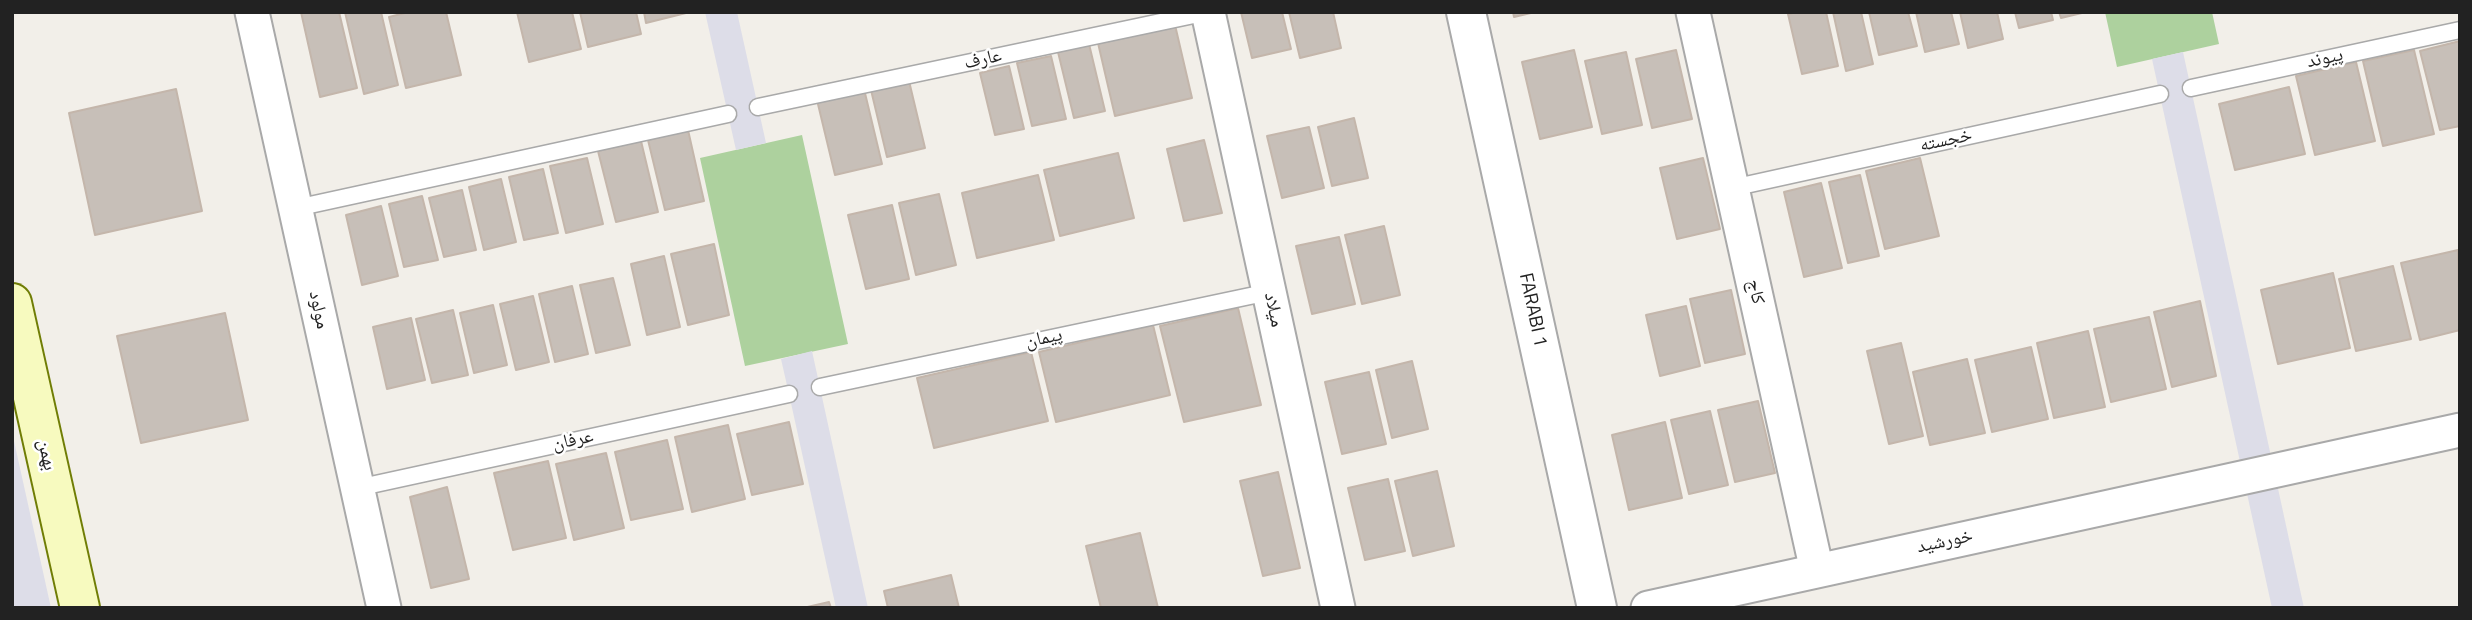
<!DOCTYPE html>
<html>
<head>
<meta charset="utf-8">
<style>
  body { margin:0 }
  #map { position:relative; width:2472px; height:620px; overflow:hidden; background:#f2efe9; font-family:"Titillium Web",sans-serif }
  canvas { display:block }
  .frame { position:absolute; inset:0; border:14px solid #222; pointer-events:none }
</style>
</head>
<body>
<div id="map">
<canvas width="2472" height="620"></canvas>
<div class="frame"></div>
</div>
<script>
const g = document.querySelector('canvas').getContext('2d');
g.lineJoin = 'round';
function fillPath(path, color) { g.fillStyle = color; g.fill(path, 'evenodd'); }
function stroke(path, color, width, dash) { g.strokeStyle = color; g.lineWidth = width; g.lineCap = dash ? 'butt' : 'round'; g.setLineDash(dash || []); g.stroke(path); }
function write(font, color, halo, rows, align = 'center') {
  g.font = font + ' "Titillium Web","Noto Naskh Arabic",sans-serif'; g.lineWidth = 5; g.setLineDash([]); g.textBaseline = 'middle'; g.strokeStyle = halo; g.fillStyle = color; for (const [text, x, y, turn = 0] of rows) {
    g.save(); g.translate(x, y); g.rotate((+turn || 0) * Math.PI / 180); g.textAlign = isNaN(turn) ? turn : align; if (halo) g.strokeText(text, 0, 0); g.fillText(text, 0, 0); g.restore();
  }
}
fillPath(new Path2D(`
  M2105,12h107l7,32 -102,23z
  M802,135l46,209 -103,22 -45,-208z`), '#add19e');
fillPath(new Path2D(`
  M705,12h32l29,131 -30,7z
  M2183,52l121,556h-32l-120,-549z
  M812,351l56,257h-32l-47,-214 -8,-35z
  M12,432l39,176h-39z`), '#dddde8');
const building = new Path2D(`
  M301,12h38l18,76 -37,9z
  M345,12h36l17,73 -34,9z
  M409,12h37l15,63 -55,13 -17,-71z
  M517,12h55l9,37 -52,13z
  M580,12h56l5,22 -53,13z
  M644,12h46l-44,11z
  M1241,12h41l9,37 -39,9z
  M1289,12h44l8,36 -41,10z
  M1513,12h22l-21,5z
  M1798,12h28l12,54 -36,8 -14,-60z
  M1833,12h28l12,52 -27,7z
  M1869,12h39l9,34 -38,9z
  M1916,12h35l8,32 -34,8z
  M1960,12h37l6,27 -35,9z
  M2015,12h36l2,8 -34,8z
  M2059,12h27l-25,6z
  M1175,25l17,73 -77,18 -17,-73z
  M2460,41v85l-20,4 -20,-79z
  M1089,44l16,67 -31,7 -16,-66z
  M1574,50l18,77 -52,12 -18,-77z
  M1676,50l16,69 -40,9 -16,-69z
  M2414,50l20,84 -51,12 -20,-85z
  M1626,52l16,73 -40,9 -17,-73z
  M1051,56l15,63 -34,7 -15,-63z
  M2356,62l19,79 -60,14 -19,-79z
  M1009,66l15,63 -29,6 -15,-62z
  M909,81l16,67 -38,9 -16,-67z
  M2289,87l16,67 -70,16 -16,-66z
  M176,89l26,122 -107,24 -26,-122z
  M864,89l18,75 -47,11 -18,-75z
  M1354,118l14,60 -36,8 -14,-59z
  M1309,127l15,61 -42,10 -15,-62z
  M688,130l16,71 -39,9 -17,-70z
  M1204,140l18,73 -38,8 -17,-72z
  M641,141l17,71 -42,10 -18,-71z
  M1118,153l16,65 -74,18 -16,-66z
  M587,158l16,66 -37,9 -16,-67z
  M1703,158l17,71 -43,10 -17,-71z
  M1920,158l19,78 -54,13 -19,-78z
  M543,169l15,64 -34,7 -15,-63z
  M1038,175l16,65 -77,18 -15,-65z
  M1860,175l19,81 -31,7 -19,-81z
  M501,179l15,63 -32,8 -15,-63z
  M1821,183l21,85 -38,9 -20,-85z
  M462,190l14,60 -32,7 -15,-59z
  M939,194l17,71 -40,10 -17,-72z
  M422,196l16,64 -34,7 -15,-63z
  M892,205l17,74 -43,10 -18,-74z
  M381,206l17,70 -36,9 -16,-70z
  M1384,226l16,69 -38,9 -17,-69z
  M1339,237l16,67 -43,10 -16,-68z
  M714,244l15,71 -41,10 -17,-71z
  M2458,250l2,80 -40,10 -19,-77z
  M664,256l16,71 -33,8 -16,-71z
  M2393,266l18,73 -55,12 -17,-72z
  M2333,273l17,75 -72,16 -17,-74z
  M613,278l17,67 -34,8 -16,-68z
  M572,286l16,68 -33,8 -16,-68z
  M1731,290l14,64 -40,9 -15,-64z
  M533,296l16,66 -33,8 -16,-66z
  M2200,301l16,75 -44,11 -18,-75z
  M493,305l14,60 -33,8 -14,-60z
  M1686,306l14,60 -40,10 -14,-61z
  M1238,308l23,97 -77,17 -24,-96z
  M453,310l15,65 -36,8 -16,-64z
  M225,313l23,107 -107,23 -24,-107z
  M2149,317l17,72 -55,13 -17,-73z
  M411,318l14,62 -38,9 -14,-62z
  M1153,325l17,70 -114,27 -17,-70z
  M2088,331l17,76 -51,11 -17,-75z
  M1901,343l22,93 -34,8 -22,-93z
  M2031,347l17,72 -56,13 -17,-72z
  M1031,352l17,69 -114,27 -17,-70z
  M1967,359l18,74 -55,12 -17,-73z
  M1412,361l16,68 -36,9 -16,-68z
  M1369,372l17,72 -44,10 -17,-72z
  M1758,401l17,72 -40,9 -17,-72z
  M1710,411l18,74 -39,9 -18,-74z
  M789,422l14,62 -51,11 -15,-61z
  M1665,422l17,76 -53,12 -17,-75z
  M728,425l17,74 -53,13 -17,-75z
  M667,440l16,69 -52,11 -16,-68z
  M606,453l18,75 -50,12 -18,-76z
  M548,461l18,77 -53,12 -19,-77z
  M1437,471l17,75 -41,10 -18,-75z
  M1278,472l22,96 -37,8 -23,-95z
  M1388,479l17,72 -40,9 -17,-72z
  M447,487l22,92 -38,9 -21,-91z
  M1140,533l18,75h-57l-15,-62z
  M951,575l8,33h-71l-4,-17z
  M829,602l2,6h-28z`);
fillPath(building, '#c7bfb8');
stroke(building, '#c4b6ab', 2);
const service = new Path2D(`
  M2191,88l269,-58
  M758,107l450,-95
  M1732,188l428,-94
  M296,208l432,-94
  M820,387l449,-95
  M357,488l432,-94`);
const minor = new Path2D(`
  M252,12l132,596
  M1208,12l130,596
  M1693,12l124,559
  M1648,608l812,-178`);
const tertiary = new Path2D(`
  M1466,12l131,596`);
const secondary = new Path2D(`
  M12,303l68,305`);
stroke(service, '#a9a9a9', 19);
stroke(minor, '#a9a9a9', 37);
stroke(tertiary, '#a9a9a9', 42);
stroke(secondary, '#707d05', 42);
stroke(service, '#fff', 16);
stroke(minor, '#fff', 33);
stroke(tertiary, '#fff', 38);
stroke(secondary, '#f7fabf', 38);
write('19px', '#222', '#fff', [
  ["پیوند",2325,59,-12],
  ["عارف",983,60,-12],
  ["خجسته",1946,141,-12],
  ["کاج",1755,292,78],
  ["مولود",318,310,78],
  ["میلاد",1273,310,78],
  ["FARABI 1",1532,310,78],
  ["پیمان",1044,339,-12],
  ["عرفان",573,441,-12],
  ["بهمن",46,455,78],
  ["خورشید",1945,542,-12]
]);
</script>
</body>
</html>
